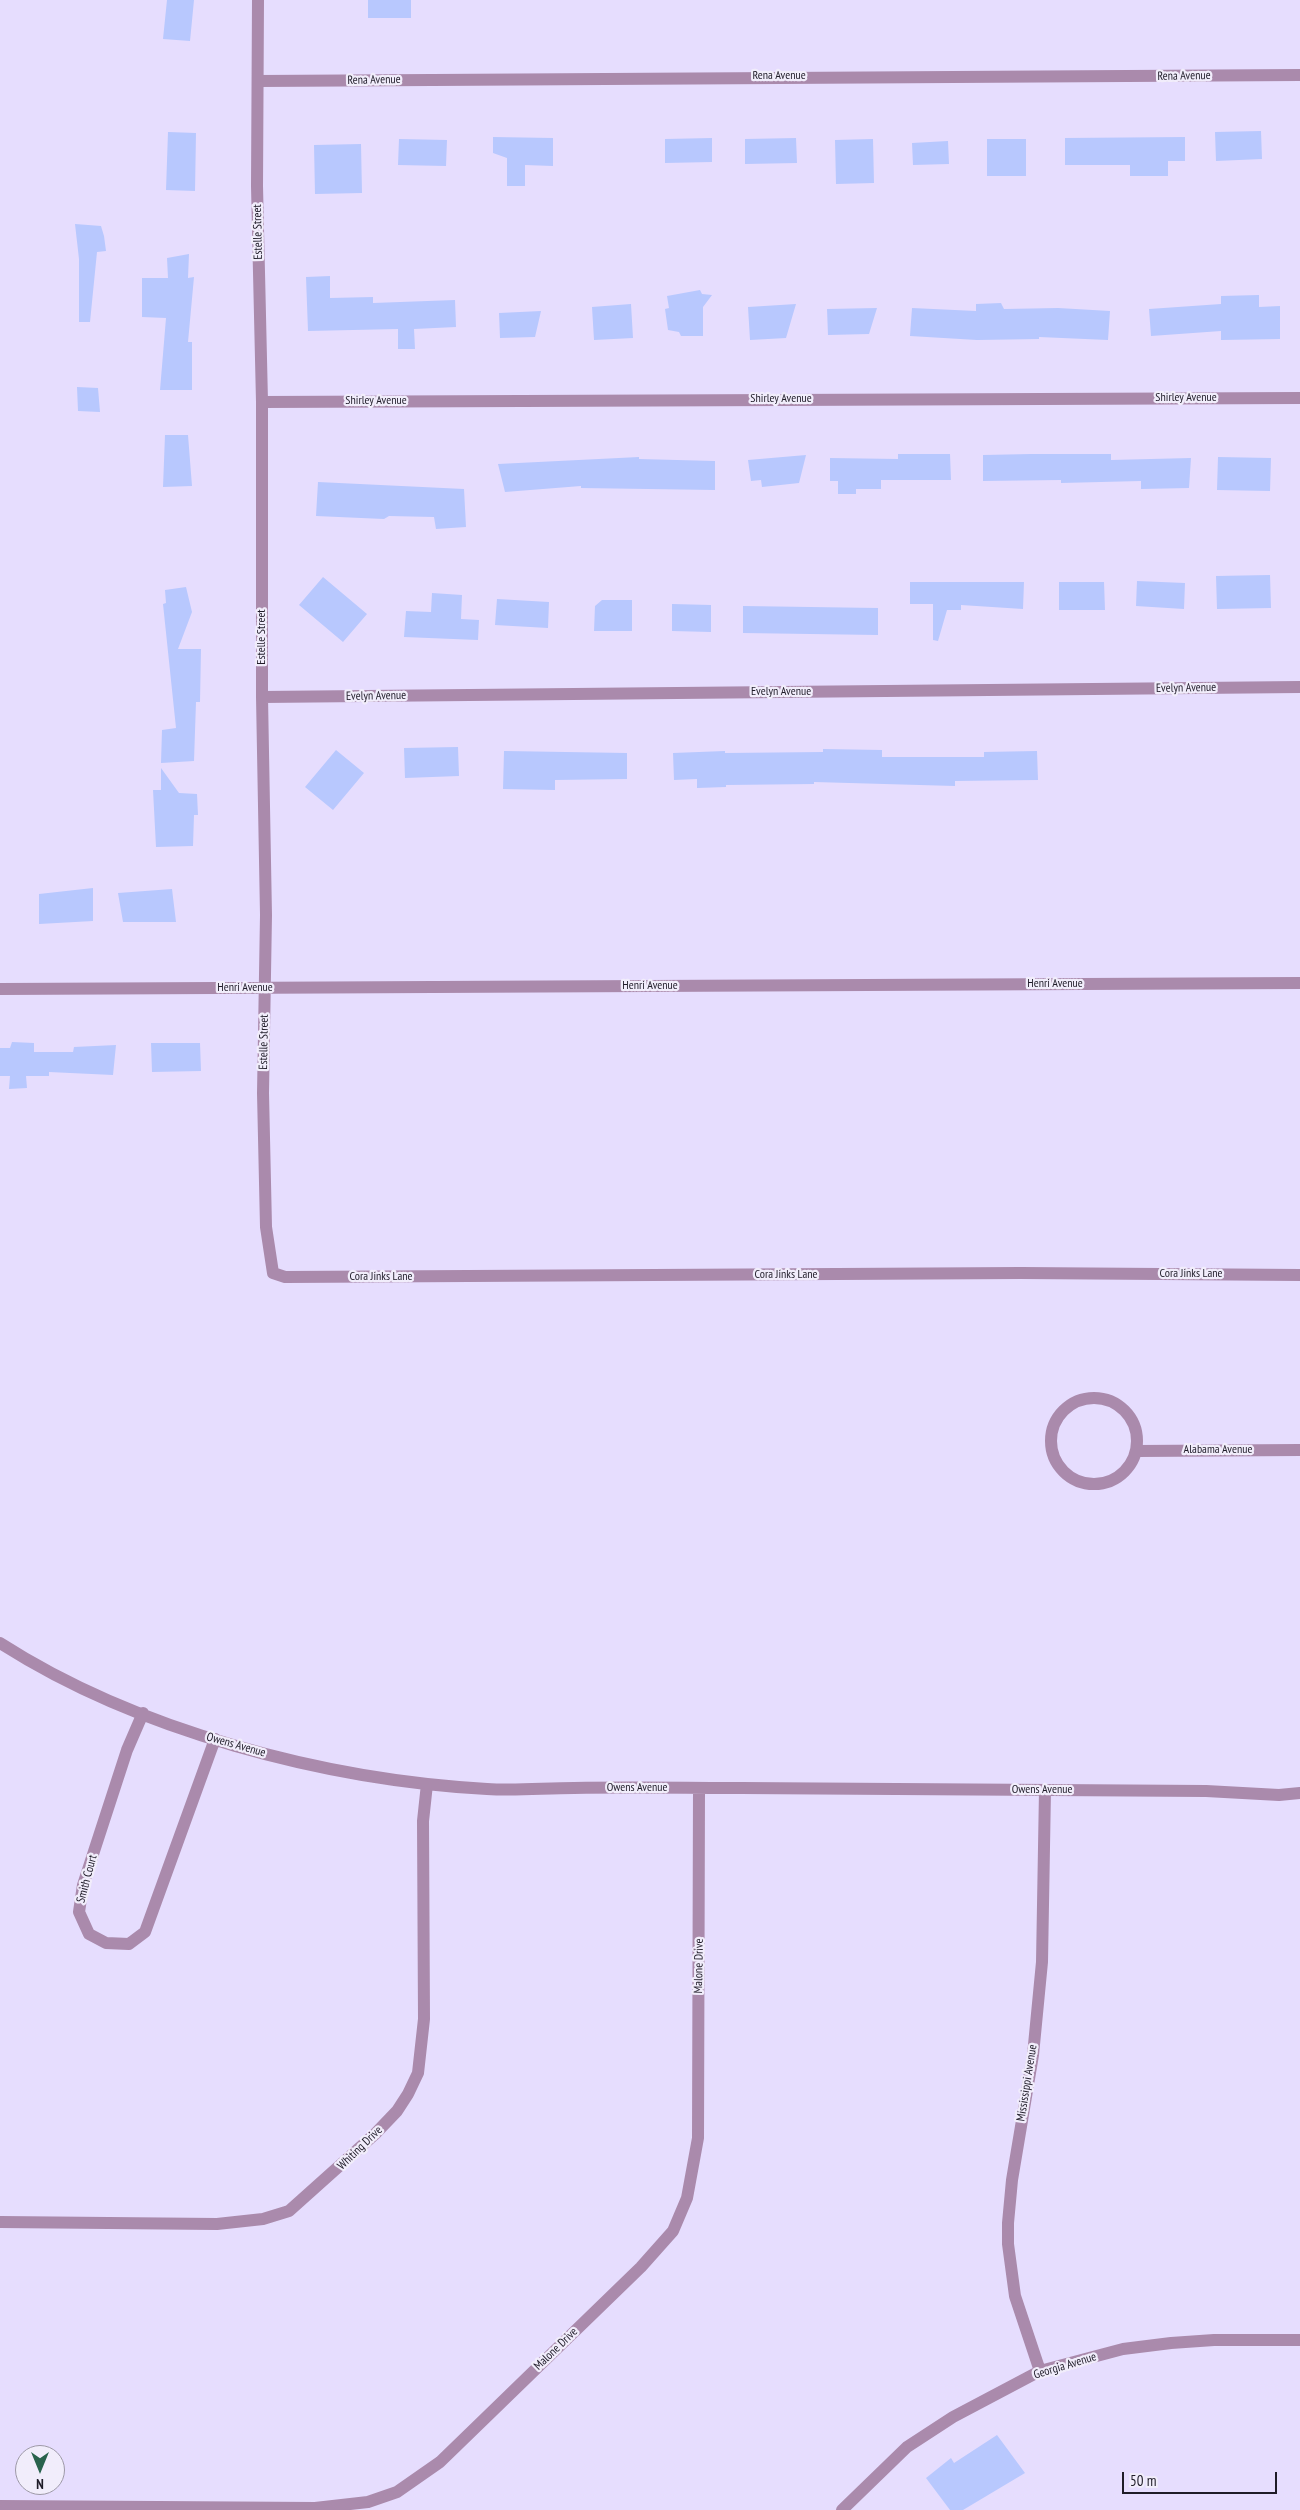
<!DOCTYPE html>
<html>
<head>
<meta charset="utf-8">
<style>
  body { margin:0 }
  #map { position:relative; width:1300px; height:2510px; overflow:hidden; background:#e6ddfe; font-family:"PT Sans Narrow",sans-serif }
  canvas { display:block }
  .north { position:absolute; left:15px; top:2445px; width:50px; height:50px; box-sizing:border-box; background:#f1edfb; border:1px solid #9d99a7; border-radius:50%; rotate:180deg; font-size:14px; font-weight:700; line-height:20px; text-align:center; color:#1f1c28 }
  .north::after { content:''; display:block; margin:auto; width:18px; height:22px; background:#29634d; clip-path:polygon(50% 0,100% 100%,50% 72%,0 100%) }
  .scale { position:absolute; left:1122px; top:2472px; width:155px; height:22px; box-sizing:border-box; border:2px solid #1f1c28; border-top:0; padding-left:6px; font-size:15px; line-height:18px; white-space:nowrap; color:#1f1c28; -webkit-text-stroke:4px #f1edfb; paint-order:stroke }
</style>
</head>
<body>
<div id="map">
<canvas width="1300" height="2510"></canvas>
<div class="north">N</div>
<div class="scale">50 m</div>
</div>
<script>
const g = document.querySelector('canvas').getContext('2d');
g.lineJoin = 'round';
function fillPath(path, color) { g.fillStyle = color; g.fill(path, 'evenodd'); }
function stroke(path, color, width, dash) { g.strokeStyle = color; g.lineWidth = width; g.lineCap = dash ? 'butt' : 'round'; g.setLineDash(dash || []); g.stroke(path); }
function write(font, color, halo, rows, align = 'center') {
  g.font = font + ' "PT Sans Narrow",sans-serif'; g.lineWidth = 4.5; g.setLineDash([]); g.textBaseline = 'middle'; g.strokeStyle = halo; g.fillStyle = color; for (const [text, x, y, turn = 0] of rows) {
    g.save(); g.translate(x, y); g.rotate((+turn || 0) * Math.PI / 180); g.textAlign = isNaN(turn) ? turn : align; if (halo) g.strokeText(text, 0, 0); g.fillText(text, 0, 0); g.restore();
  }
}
fillPath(new Path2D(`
  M167,0h27l-4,41 -27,-2z
  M368,0h43v18h-43z
  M1261,131l1,28 -46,2 -1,-29z
  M168,132l28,1 -1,58 -29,-1z
  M493,137l60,1v28l-28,-1v21h-18v-28l-14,-5z
  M1185,137v24h-17v15h-38v-11h-65v-27z
  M712,138v24l-47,1v-24z
  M796,138l1,25 -52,1v-25z
  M399,139l48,1 -1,26 -48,-1z
  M873,139l1,44 -38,1 -1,-44z
  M987,139h39v37h-39z
  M948,141l1,23 -36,1 -1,-22z
  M361,144l1,49 -47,1 -1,-49z
  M75,224l26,2 3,10 2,15 -9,1 -7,70h-11v-63z
  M189,254l-1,24 6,-1 -6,65h4v48h-32l6,-72 -24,-1v-39h26l-1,-20z
  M330,276v22l43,-1v6l82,-3 1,27 -42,2 1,20h-17v-20l-90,2 -2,-54z
  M700,290l2,4 10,1 -9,12v29h-22l-2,-4 -11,-2 -3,-21 4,-1 -2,-12z
  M1259,295v12l21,-1v33l-59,1v-9l-70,5 -2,-27 72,-5v-8z
  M1001,303l3,6 54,-1 52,3 -2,29 -69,-3v2l-62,1 -67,-4 2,-28 64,3v-7z
  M631,304l2,34 -39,2 -2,-33z
  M796,304l-10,34 -36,2 -2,-33z
  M877,308l-8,26 -41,1 -1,-26z
  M541,311l-6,26 -35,1 -1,-25z
  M77,387l21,1 2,24 -22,-1z
  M165,435h23l4,51 -29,1z
  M898,454h52l1,26h-70v9h-25v5h-18v-13h-8v-23l68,1z
  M1031,454h80v6l80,-2 -2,30 -48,1v-8l-80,2v-3l-78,1v-26z
  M806,455l-7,28 -37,4 -1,-7 -10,1 -3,-21z
  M639,457v2l76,2v29l-134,-2v-2l-76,6 -7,-28z
  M1218,457l53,1 -1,33 -53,-1z
  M318,482l146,7 2,38 -30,2 -2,-12 -45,-1 -5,3 -68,-3z
  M1270,575l1,33 -54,1 -1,-33z
  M323,577l44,37 -24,28 -44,-37z
  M1137,581l48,2 -1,26 -48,-3z
  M910,582h114l-1,27 -62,-4v5h-14l-9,31 -5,-1v-36h-23z
  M1059,582h45l1,28h-46z
  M186,587l6,25 -14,37h23l-1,53h-4l-2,59 -33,2 1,-33 14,-2 -13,-124 3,-1 -1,-13z
  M432,593l30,2 -1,24 18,1 -1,20 -74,-3 2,-26 25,1z
  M497,599l52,3 -1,26 -53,-3z
  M602,600h30v31h-38l1,-25z
  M672,604l39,1v27l-39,-1z
  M743,606l135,2v27l-135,-2z
  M458,747l1,29 -54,2 -1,-30z
  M823,749l59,1v7h102v-5l53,-1 1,29 -83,1v5l-141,-4v2l-88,1v2l-29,1v-9l-23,1 -1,-27 52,-2v2l98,-1z
  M336,750l28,23 -31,37 -28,-23z
  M504,751l123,2v26l-72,1v10l-52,-1z
  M161,768l18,25 18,1 1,21h-4l-1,31 -37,1 -3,-57h8z
  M93,888v33l-54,3v-30z
  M172,889l4,33h-53l-5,-29z
  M12,1042l22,1v9h39l1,-5 42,-2 -3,30 -64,-3v4h-23l1,12 -18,1 1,-13h-10v-28h10z
  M151,1043h49l1,28 -49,1z
  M997,2435l28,38 -62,37h-13l-24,-32 25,-20 3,5z`), '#b8c8fe');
stroke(new Path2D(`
  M258,0l-1,186 5,216v295l4,218 -3,178 3,134 7,46 12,4 736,-4 279,2
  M258,81l1042,-6
  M262,402l1038,-4
  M262,697l1038,-10
  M0,989l1300,-6
  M1051 1441a43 43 0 1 1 86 0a43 43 0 1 1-86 0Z
  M1137,1451l163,-1
  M0,1643c137,88 326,137 487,146 29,2 58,-1 87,-1 56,-1 112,0 167,0 155,1 310,2 465,3l73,4 21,-2
  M143,1713l-16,37 -44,135 -4,27 10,22 17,9 23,1 16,-12 70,-193
  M0,2222l217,2 46,-5 26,-8 86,-77 22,-23 11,-17 10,-21 6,-54 -1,-198 4,-37
  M1040,2371l-25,-75 -7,-52v-21l4,-43 21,-125 9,-93 3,-172
  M0,2506l315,2 53,-6 29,-10 43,-30 201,-195 32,-36 14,-33 11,-60 1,-350
  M842,2510l65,-63 46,-30 87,-46 83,-22 48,-6 43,-3h86`), '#aa8aac', 12);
write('12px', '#1f1c28', '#f1edfb', [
  ["Rena Avenue",779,76],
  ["Rena Avenue",1184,76,-1],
  ["Rena Avenue",374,80,-1],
  ["Estelle Street",258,232,-91],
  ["Shirley Avenue",1186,398],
  ["Shirley Avenue",781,399],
  ["Shirley Avenue",376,401],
  ["Estelle Street",262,637,-90],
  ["Evelyn Avenue",1186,688,-1],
  ["Evelyn Avenue",781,692],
  ["Evelyn Avenue",376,696,-1],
  ["Henri Avenue",1055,984],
  ["Henri Avenue",650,986],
  ["Henri Avenue",245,988],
  ["Estelle Street",264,1042,-89],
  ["Cora Jinks Lane",1191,1274],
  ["Cora Jinks Lane",786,1275],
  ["Cora Jinks Lane",381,1277],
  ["Alabama Avenue",1218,1450],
  ["Owens Avenue",236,1745,16],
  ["Owens Avenue",637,1788],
  ["Owens Avenue",1042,1790],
  ["Smith Court",87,1879,-75],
  ["Malone Drive",699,1966,-89],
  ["Mississippi Avenue",1027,2083,-81],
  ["Whiting Drive",360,2148,-44],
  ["Malone Drive",556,2349,-44],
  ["Georgia Avenue",1065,2366,-17]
]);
</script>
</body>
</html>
